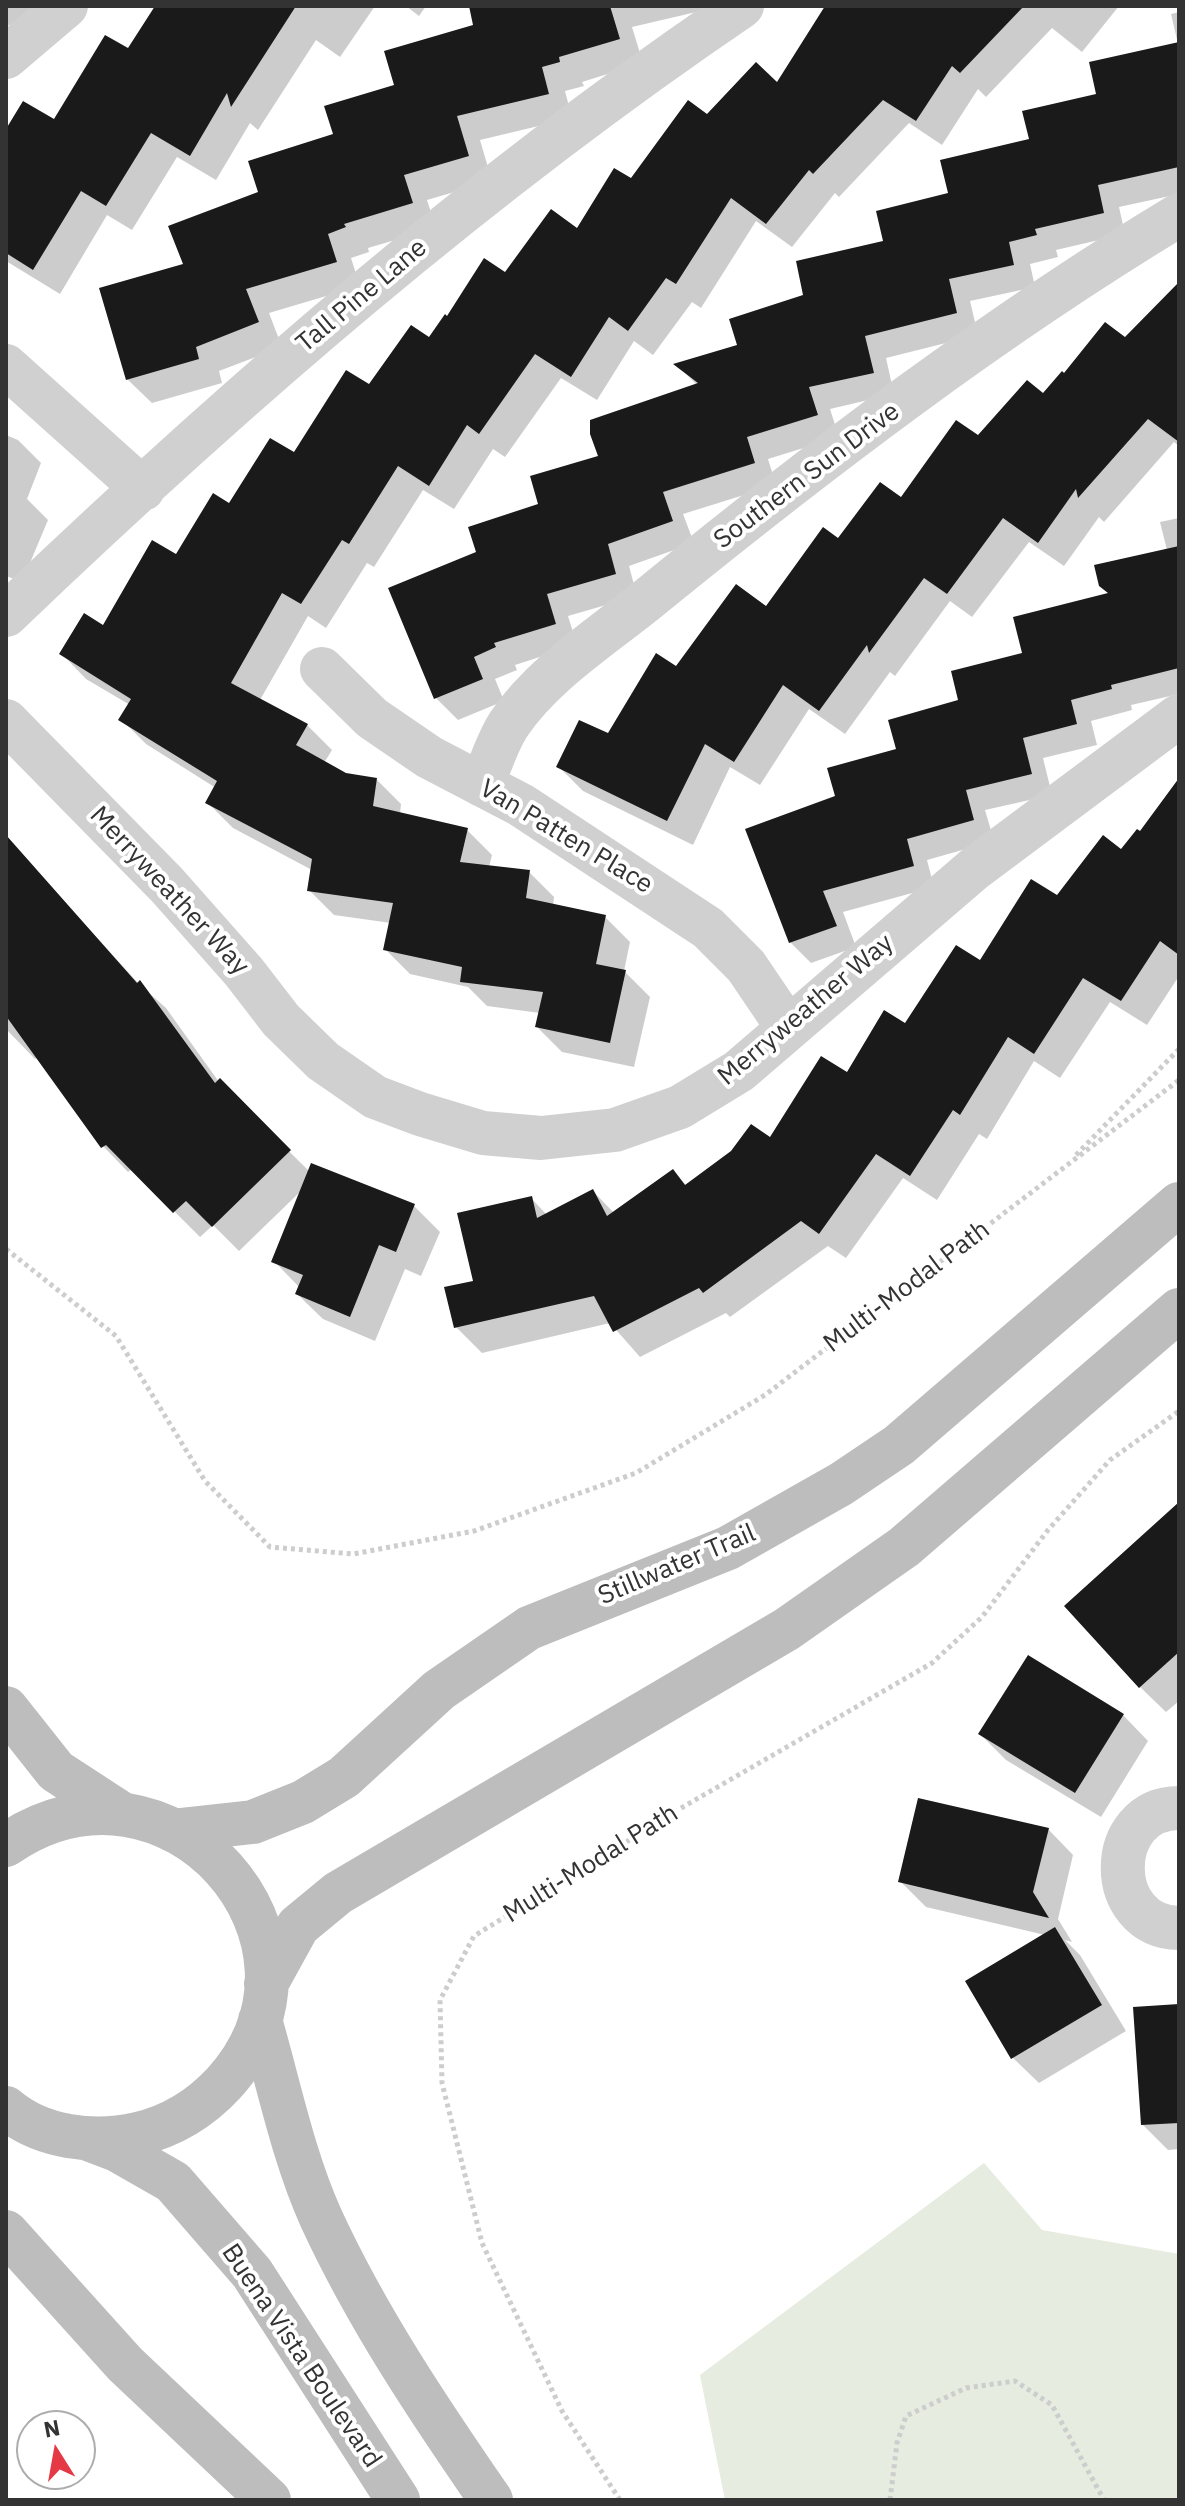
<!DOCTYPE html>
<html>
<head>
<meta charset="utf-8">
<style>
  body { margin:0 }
  #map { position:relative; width:1185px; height:2506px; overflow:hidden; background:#fff; font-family:"IBM Plex Sans",sans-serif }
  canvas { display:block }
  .frame { position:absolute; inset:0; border:8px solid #333; pointer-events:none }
  .north { position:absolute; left:16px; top:2410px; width:80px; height:80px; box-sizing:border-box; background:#fff; border:2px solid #adadad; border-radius:50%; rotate:349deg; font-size:22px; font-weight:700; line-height:32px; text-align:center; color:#333 }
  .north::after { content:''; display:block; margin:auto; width:28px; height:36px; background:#e63946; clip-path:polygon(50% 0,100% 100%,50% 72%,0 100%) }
</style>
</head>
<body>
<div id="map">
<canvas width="1185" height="2506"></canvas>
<div class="frame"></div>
<div class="north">N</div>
</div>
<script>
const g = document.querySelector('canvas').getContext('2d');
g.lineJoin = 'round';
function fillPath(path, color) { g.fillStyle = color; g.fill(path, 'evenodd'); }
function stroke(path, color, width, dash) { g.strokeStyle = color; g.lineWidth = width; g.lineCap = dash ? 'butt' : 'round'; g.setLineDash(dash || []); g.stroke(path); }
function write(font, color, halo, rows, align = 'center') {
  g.font = font + ' "IBM Plex Sans",sans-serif'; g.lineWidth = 8; g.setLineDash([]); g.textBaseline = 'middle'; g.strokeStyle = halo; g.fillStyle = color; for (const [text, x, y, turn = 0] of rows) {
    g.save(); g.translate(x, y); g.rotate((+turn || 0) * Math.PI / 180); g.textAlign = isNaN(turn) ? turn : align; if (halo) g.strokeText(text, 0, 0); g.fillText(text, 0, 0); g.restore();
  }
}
fillPath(new Path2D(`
  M984,2163l58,67 137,24v246h-454l-25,-125z`), '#e6ecdf');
fillPath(new Path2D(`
  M6,6h29l3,10 -32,10z
  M157,6h218l-35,51 -24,-17 -58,90 -8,-7 -34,57 -39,-23 -45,73 -25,-15 -47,79 -54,-33v-128l49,-11 73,-71z
  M406,6h20l-7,10z
  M471,6h251l-90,21 11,36 -61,19 2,4 -19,5 7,27 -92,22 12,41 -65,19 9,28 -68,20 1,4 -18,6 9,28 -91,27 13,34 -63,24 3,12 -70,20 -25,-24 58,-113 76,-73 215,-167z
  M828,6h291l-37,46 -30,-24 -66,69 -8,-8 -36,56 -33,-22 -70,74 -4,-4 -43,54 -36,-26 -55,87 -9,-6 -39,53 -19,-14 -37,59 -36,-22 -56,79 -12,-8 -39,60 -31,-19 -49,77 -7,-4 -41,65 -18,-12 -48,84 47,25 25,25 -8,13 22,12 30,4 25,25 -1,11 67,15 25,25 -3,12 40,5 25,25 -1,9 52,11 25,25 -6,29 26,26 -16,70 -72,-15 -25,-25 3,-14 -53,-7 -19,-19 -58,-13 -25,-25 6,-26 -57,-8 -25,-25 3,-20 -79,-42 -25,-25 8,-15 -70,-44 -25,-25 9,-14 -44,-26 -24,-25 42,-26 126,-123 199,-165 19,-21 57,-45 72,-44 130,-114 70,-31z
  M1179,12v182l-60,13 6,27 -69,16 2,7 -28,7 5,23 -65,14 8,34 -92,23 8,36 -64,15 9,28 -71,22 8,26 -93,29 11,29 -65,23 8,30 -69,20 9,29 -62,20 2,5 -22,9 9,22 -46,19 -22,-22 42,-145 219,-168 -20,-20 63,-19 210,-151 228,-151 -7,-30z
  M1179,285v161l-5,-4 -70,80 -5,-5 -35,49 -35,-24 -57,75 -22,-16 -55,75 -5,-4 -45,62 -36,-25 -49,76 -30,-18 -37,78 -110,-54 -25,-25 50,-30 69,-68 89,-60 73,-67 62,-41 78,-62 147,-98z
  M6,435l12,5 23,23 -14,36 21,21 -26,62 -16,-6z
  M1179,518v176l-48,11 1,5 -41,11 6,24 -54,13 9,37 -67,15 9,31 -67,19 7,27 -91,25 13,35 -45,16 -21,-21 47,-145 330,-247 -7,-28z
  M1179,782v194l-32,49 -37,-23 -50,76 -26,-17 -47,78 -8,-5 -42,66 -34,-22 -57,80 -18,-12 -98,71 -4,-4 -86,44 -30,-34 -128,30 -26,-26 19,-45 56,-84 16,17 46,-24 21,22 59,-42 14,15 84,-46 287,-242 64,-46 19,-18z
  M9,841l130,143 27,24 53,74 91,90 104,34 26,26 -19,44 -16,-7 -30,72 -52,-22 -26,-25 3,-6 -26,-27 29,-72 -64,62 -26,-26 -13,12 -68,-68 -4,3 -25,-26 -65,-89 -3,2 -29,-30v-186z
  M1179,1505v196l-13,11 -26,-25z
  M1123,1715l25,26 -47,76 -95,-57 -26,-26z
  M1048,1829l25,26 -15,64 14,23 -7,-2 15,15 46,76 -87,52 -26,-25 32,-123 -119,-28 -26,-26z
  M1179,2006v143l-11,1 -26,-26z`), '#0003');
fillPath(new Path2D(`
  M155,6h141l-65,101 -4,-14 -37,63 -39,-23 -45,73 -25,-15 -48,79 -27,-17v-124l17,-28 31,18 51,-84 23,13z
  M469,6h141l10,33 -61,18 1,5 -18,5 7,27 -92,22 12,40 -65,19 9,28 -69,21 2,3 -18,7 9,28 -91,27 13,33 -63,25 3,12 -73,21 -27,-92 84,-24 -15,-38 90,-34 -10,-31 85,-27 -9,-28 70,-21 -10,-34 89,-26z
  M825,6h199l-64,67 -8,-7 -36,55 -33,-21 -70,74 -4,-4 -43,54 -35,-26 -55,86 -10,-6 -38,53 -19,-14 -38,60 -36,-23 -56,80 -12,-9 -38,61 -31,-20 -49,78 -7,-4 -41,64 -19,-11 -51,90 77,41 -12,21 50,28 31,5 -4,28 95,22 -8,34 70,8 -4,28 80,17 -10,49 30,6 -16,73 -75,-16 8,-35 -83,-10 2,-15 -79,-17 10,-47 -86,-12 5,-32 -107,-56 12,-22 -99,-61 13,-21 -72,-45 25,-41 19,12 49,-85 24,14 37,-61 16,10 41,-65 24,14 52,-82 23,14 42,-59 18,12 16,-23 2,2 37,-58 21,14 46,-63 26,19 37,-60 17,10 57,-78 19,14 49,-52 21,20z
  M1179,42v125l-81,18 6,28 -69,16 2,6 -28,7 5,23 -65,14 8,34 -92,23 9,37 -65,14 9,28 -71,22 8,26 -92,29 10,29 -65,23 8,30 -69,20 9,30 -62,19 2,4 -22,10 9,22 -49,20 -46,-111 88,-36 -8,-25 70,-23 -8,-28 68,-20 -8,-22v-14l108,-37 -25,-19 64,-19 -8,-26 74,-24 -7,-34 87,-20 -7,-30 72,-18 -8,-33 89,-21 -7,-28 74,-17 -7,-32z
  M1179,282v160l-31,-23 -70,79 -2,-9 -38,54 -35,-25 -56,76 -23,-16 -55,75 -2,-8 -48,66 -36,-26 -49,77 -29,-18 -38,77 -111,-54 23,-47 29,13 48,-80 20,13 60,-82 30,22 57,-79 15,11 42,-56 21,15 55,-77 22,15 49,-55 16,13 19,-22 2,2 41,-51 20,15z
  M1179,546v122l-68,17 1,4 -41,11 6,24 -54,14 9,36 -66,16 8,30 -67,19 7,27 -91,25 14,35 -48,17 -44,-114 90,-33 -8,-28 69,-19 -8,-29 70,-20 -7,-29 71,-18 -9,-36 95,-24 -9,-7 -5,-21z
  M1179,778v177l-19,-14 -39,60 -38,-23 -49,76 -26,-17 -48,78 -7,-5 -43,66 -34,-22 -57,80 -18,-13 -98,72 -4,-5 -86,44 -19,-36 -140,32 -10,-41 29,-6 -16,-68 75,-17 5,22 56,-29 14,27 66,-47 12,16 46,-34 20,-27 19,13 51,-81 26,16 37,-62 21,13 51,-78 24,15 51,-81 26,16 46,-60 18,14 16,-20 3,2z
  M6,835l131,148 3,-3 75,103 5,-5 71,72 -79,77 -26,-26 -13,12 -67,-68 -5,3 -95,-132z
  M311,1163l104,41 -19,48 -17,-7 -29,72 -55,-23 8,-19 -32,-13z
  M1179,1502v150l-40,36 -75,-82z
  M1028,1655l96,59 -49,79 -97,-59z
  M918,1798l131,30 -16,64 16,26 -151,-36z
  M1055,1927l47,78 -91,54 -46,-78z
  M1179,2004v119l-38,2 -8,-118z`), '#1a1a1a');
stroke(new Path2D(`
  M1076,1155l103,-106
  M6,1249l110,87 89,145 65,66 83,7 121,-23 162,-58 129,-78 414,-315
  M620,2500l-58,-89 -80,-168 -40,-160 -2,-83 34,-64 209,-129 249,-144 50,-46 66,-87 62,-70 69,-49
  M890,2500l7,-57 9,-27 60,-28 49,-7 37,24 52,95`), '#cdcdcd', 5, [4, 4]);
stroke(new Path2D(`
  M6,57l60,-51
  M6,366l137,123
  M6,615c230,-220 472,-430 736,-609
  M322,669l50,49 57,39 92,48 187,123 38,38 42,62
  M6,721l161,164 77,87 37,48 42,41 52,36 45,17 63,19 58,5 74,-8 65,-23 59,-36 235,-202 205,-153
  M482,785c8,-19 15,-43 27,-61 35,-52 97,-90 144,-129 167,-136 342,-269 526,-380
  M1179,1808c-75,0 -75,119 0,120`), '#d0d0d0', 44);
stroke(new Path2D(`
  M6,1708l50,63 66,43
  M180,1830l73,-8 50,-20 41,-25 95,-87 90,-62 199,-80 113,-64 58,-39 280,-241
  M6,1845c162,-112 346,96 218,238 -24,26 -52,43 -86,51 -44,10 -97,4 -132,-26
  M266,1984l32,-58 40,-33 449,-264 117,-82 275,-237
  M260,2020c19,65 33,136 61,198 46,100 108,192 170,282
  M88,2139l29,11 56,32 79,91 146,227
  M6,2232l119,132 144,136`), '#bdbdbd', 44);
write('26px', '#333', '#fff', [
  ["Tall Pine Lane",362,296,-40],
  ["Southern Sun Drive",807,476,-37],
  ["Van Patten Place",566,837,31],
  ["Merryweather Way",169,891,47],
  ["Merryweather Way",806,1010,-40],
  ["Multi-Modal Path",907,1287,-37],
  ["Stillwater Trail",677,1565,-23],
  ["Multi-Modal Path",591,1864,-32],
  ["Buena Vista Boulevard",301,2356,56]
]);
</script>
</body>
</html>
